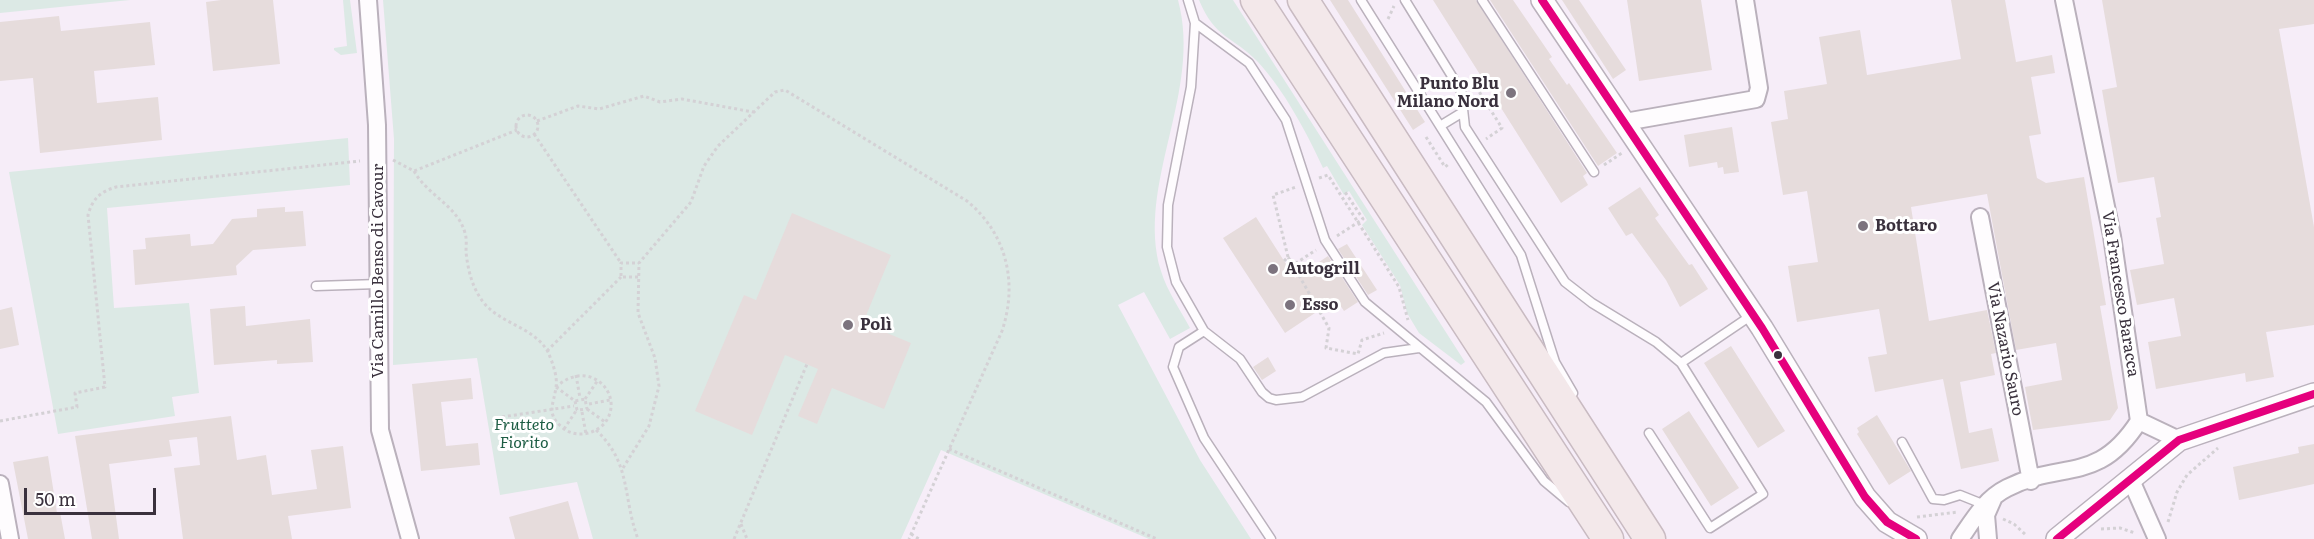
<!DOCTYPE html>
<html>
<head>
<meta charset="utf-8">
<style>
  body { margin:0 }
  #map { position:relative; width:2314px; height:539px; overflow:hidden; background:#f6edf8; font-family:Literata,serif }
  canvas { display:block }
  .scale { position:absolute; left:24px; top:488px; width:132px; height:27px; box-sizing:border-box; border:3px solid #3a313d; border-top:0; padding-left:8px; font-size:18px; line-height:21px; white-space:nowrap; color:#3a313d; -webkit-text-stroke:4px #fff; paint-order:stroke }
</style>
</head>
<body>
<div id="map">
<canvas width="2314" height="539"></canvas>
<div class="scale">50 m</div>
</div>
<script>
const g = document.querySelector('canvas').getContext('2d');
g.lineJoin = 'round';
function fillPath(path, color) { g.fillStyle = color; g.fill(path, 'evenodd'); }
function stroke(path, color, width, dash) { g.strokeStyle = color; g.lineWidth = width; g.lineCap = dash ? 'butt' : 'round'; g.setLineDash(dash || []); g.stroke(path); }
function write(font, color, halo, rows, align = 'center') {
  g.font = font + ' Literata,serif'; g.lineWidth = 6; g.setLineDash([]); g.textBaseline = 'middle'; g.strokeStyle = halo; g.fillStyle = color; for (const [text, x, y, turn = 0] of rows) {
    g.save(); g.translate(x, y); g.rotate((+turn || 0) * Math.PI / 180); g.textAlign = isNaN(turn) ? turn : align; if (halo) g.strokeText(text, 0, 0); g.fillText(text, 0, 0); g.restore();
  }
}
fillPath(new Path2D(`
  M0,0h130l-130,13z
  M343,0h7l7,53 -16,2 -7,-5v-2l13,-2z
  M383,0h795c25,92 -43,185 -17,271 6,20 19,38 29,57l-20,11 -26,-47 -26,13 82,155 51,79h-102l-208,-89 -40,89h-308l-16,-57 -77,13 -23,-137 -84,7 1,-226z
  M1199,0h34l232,362 -4,3 -42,-32 -12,-20 -7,-28 -38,-60 5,-5 -18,-29 -5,4 -17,-29 -4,2c-16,-35 -39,-78 -65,-106 -25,-26 -43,-23 -59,-62z
  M348,138l2,47 -243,23 7,100 75,-5 10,90 -27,4 3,19 -117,18 -49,-262z`), '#dce9e5');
fillPath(new Path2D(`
  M221,0h52l7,64 -67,7 -7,-69z
  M1330,0h18l77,122 -12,8z
  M1433,0h43l111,173 -4,3 5,9 -27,18z
  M1490,0h23l39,57 -3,2 18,26 2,-2 48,70 -19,13z
  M1562,0h17l47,70 -13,9z
  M1627,0h74l11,70 -73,11z
  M1951,0h54l11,62 36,-7 3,18 -24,4 10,57 -12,2 8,42 9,5 38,-6 22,128 -6,1 18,102 -8,12 -77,10 -8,-43 37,-7 -6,-37 -40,7 -29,-156 -76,13 18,114 58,-11 9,43 -5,1 4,21 -35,7 9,51 23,-5 7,33 -38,8 -18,-90 -68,13 -7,-35 19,-3 -8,-45 -82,13 -9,-56 30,-4 -11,-71 -24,4 -12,-73 17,-3 -4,-28 43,-7 -8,-47 41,-7 7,45 94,-16z
  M2102,0h212v24l-35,5 35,198v98l-48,7 8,45 -28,5 -1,-9 -89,16 -8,-47 33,-6 -7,-38 -37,7 -7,-35 34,-6 -8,-46 5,-1 -7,-40 -36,6 -16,-93 15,-3z
  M59,16l2,15 89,-9 5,43 -61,6 3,32 61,-6 4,43 -122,13 -7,-75 -33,3v-59z
  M1732,127l7,45 -15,2 -1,-7 -5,1 -1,-6 -28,5 -5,-32z
  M1640,187l19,28 -4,3 34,47 3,-1 16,25 -28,18 -14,-27 -34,-47 -6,3 -18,-28z
  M285,207v5l18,-1 3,35 -53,4 -17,16 1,9 -102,10 -2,-35 13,-1 -1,-11 45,-4 1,12 22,-2 19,-25 25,-2v-8z
  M792,213l99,42 -28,68 48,20 -27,66 -52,-21 -15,36 -19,-8 20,-47 -33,-14 -33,80 -57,-24 49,-116 12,5z
  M1256,217l39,61 33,-22 30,46 -14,9 -8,-12 -51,34 -62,-95z
  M1347,244l30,46 -9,5 -30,-46z
  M245,306l1,20 64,-7 3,43 -36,2v-4l-63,5 -4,-56z
  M12,307l7,38 -19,4v-39z
  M1731,346l54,85 -27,17 -54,-85z
  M1268,357l8,14 -14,9 -9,-13z
  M471,378l2,21 -32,3 5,44 32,-3 2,22 -59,6 -9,-87z
  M1689,411l50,77 -28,18 -49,-77z
  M1877,415l34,56 -22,14 -32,-51 2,-2 -2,-4z
  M231,416l6,44 29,-5 6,40 45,-6 -6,-39 32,-4 8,62 -63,8 4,23h-109l-9,-71 26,-3 -3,-28 -28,3 3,16 -63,8 10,75h-27l-17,-103z
  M2314,444v40l-75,16 -6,-33 66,-14 -1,-6z
  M48,456l9,57 3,-1 5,27h-37l-15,-77z
  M568,501l11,38h-64l-6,-22z`), '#e6dcdc');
const service = new Path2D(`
  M1188,0l7,23 54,40 37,57 39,120 40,62 121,100 58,79 25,21
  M1361,0l160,255 34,107 18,31
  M1405,0l56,91 4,36 100,155 27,21 64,39 25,21
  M1482,0l112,172
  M1195,23l-4,64 -23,118 -1,42 9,35 28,49 36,28 22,33 7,6 7,2 26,-3 82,-44 35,-5
  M1440,126l23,-14
  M316,286l62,-2
  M1204,331l-25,16 -6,20 31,71 67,101
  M1649,433l61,95 53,-34 -82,-131 71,-48
  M1902,442l31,57 11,1 16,-5 25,10`);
const minor = new Path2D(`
  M368,0l9,125 3,305 30,109
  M1625,122l131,-23 3,-11 -14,-88
  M1980,217l51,264
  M2139,421l40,19
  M2130,478l27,61
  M0,484l10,55
  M1960,539c13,-19 25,-40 47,-51 55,-28 91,-3 132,-67l-27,-185 -48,-236
  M1988,539l-2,-24 7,-16`);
const tertiary = new Path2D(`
  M1542,0l220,328 103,169 22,25 29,17
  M2057,539l122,-99 135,-46`);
const motorway = new Path2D(`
  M1256,0l352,539
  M1303,0l347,539`);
stroke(service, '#bab1bc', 11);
stroke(minor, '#bab1bc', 20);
stroke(tertiary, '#bab1bc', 24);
stroke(motorway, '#c9bbc2', 33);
stroke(new Path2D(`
  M1388,19l6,-13
  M1473,82l29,46 -16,11
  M516 126a11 11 0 1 1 22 0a11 11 0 1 1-22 0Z
  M537,121l41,-15 21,3 45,-13 16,6 22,-3 71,13
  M534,134l87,129
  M1426,137l19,30 5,-4
  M393,160l21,11 103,-41
  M1604,165l18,-12
  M414,171c13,24 44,35 51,62 2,6 1,13 1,19 2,18 6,36 18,51 17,21 50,24 64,49 4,9 10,25 8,35 -2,17 -11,27 7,41 12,10 30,7 41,-4 23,-28 -14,-68 -48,-37
  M1319,178l9,-3 71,112 9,33
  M1337,236l26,-17 -18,-27
  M1288,257l-15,-62 23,-8
  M1284,261l4,-4 5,8 23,-15
  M1293,265l36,63 -3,20 32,6 4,-14 22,-7
  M638,277h-17v-14h18
  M547,351l74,-74
  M576,375l4,23
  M556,387l19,14 10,-2 2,10 -10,1 -2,-9
  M585,399l13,-19
  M589,404l21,-4
  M587,409l18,13
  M582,412l4,22
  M502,417l72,-11
  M0,421l77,-14 -2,-14 30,-6 -17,-172c5,-17 12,-23 28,-28l244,-26
  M564,429l12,-18
  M596,430c36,34 26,66 42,109
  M949,449l208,90
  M623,468l26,-42 10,-40 -4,-28 -17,-45 1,-50 52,-61 13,-36 14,-20 57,-54 10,-2 182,111c40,33 51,82 35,130l-93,208
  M1917,517l41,-5
  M2003,519l11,5 13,12
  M2168,522l9,-30 10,-17 31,-27
  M741,524l6,15
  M2101,529l19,-1 15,5
  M911,534l8,5
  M734,539l73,-175`), '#d4d1d5', 3, [3, 3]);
stroke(service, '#fefcfe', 8);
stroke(minor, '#fefcfe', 16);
stroke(tertiary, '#fefcfe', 21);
stroke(motorway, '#f3e8ea', 30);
stroke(new Path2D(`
  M1542,0l220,328 103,169 22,25 29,17
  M2057,539l122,-99 135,-46`), '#e5007d', 8);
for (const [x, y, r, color] of [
  [1511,93,6,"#7c737e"],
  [1863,226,6,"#7c737e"],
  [1273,269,6,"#7c737e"],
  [1290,305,6,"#7c737e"],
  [848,325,6,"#7c737e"],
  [1778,355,5,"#3a313d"]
]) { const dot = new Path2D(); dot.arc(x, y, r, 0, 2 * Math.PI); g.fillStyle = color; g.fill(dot); stroke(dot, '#fff', 2); }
write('bold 16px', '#3a313d', '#fff', [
  ["Punto Blu",1499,84,"right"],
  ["Milano Nord",1499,102,"right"],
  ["Bottaro",1875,226],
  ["Autogrill",1285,269],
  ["Esso",1302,305],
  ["Polì",860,325]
], 'left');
write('16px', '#3a313d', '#fff', [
  ["Via Camillo Benso di Cavour",378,271,-90],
  ["Via Francesco Baracca",2120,294,81],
  ["Via Nazario Sauro",2005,349,79]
]);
write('italic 16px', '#1d5d44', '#fff', [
  ["Frutteto",524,425],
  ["Fiorito",524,443]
]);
</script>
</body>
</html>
